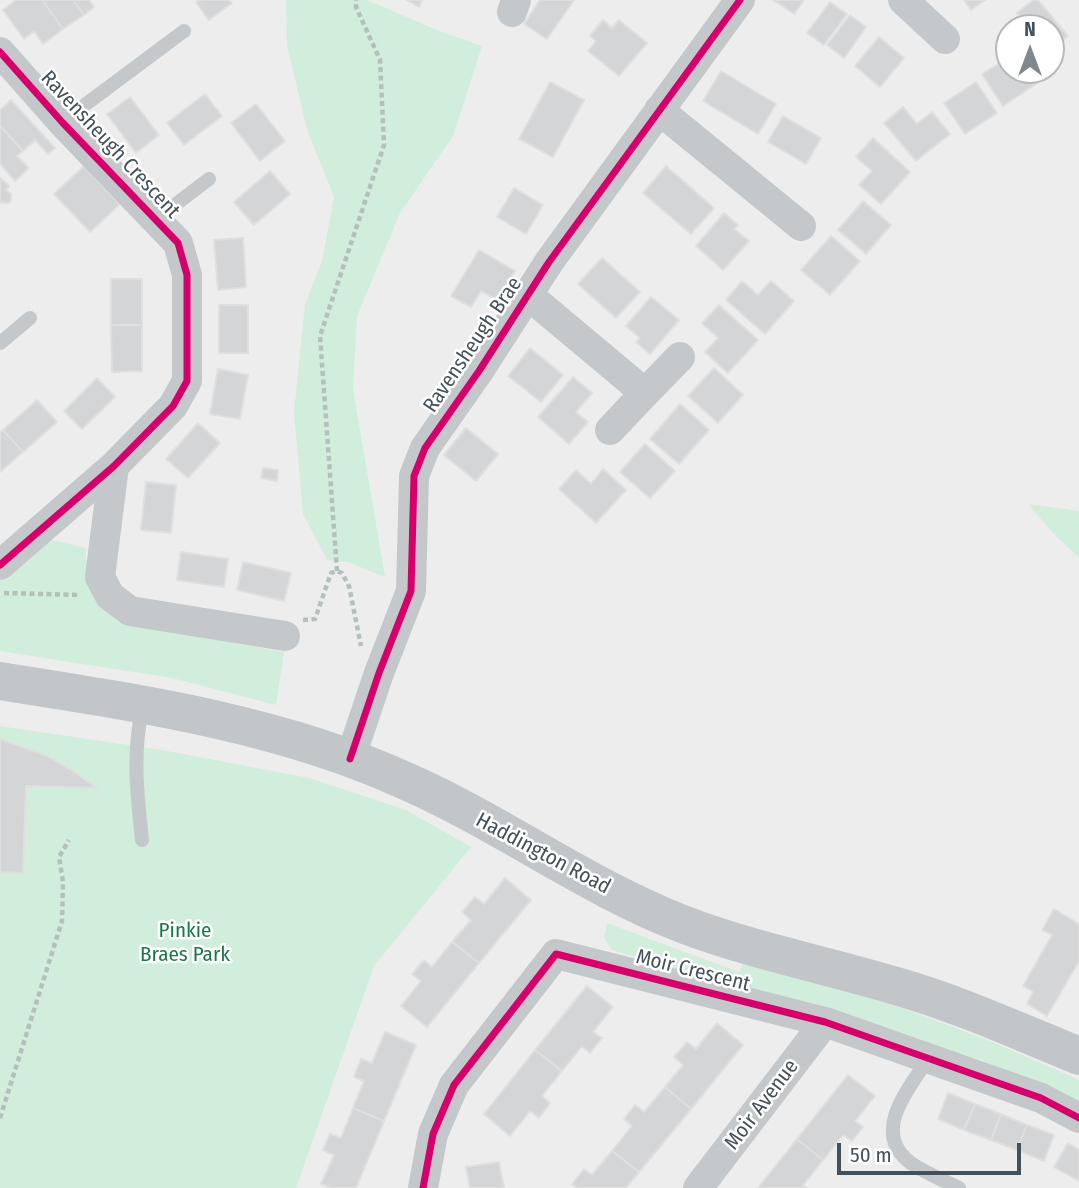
<!DOCTYPE html>
<html>
<head>
<meta charset="utf-8">
<style>
  body { margin:0 }
  #map { position:relative; width:1079px; height:1188px; overflow:hidden; background:#eeeded; font-family:"Fira Sans Condensed",sans-serif }
  canvas { display:block }
  .north { position:absolute; left:995px; top:14px; width:70px; height:70px; box-sizing:border-box; background:#fff; border:2px solid #b5b9bd; border-radius:50%; rotate:0deg; font-size:19px; font-weight:700; line-height:28px; text-align:center; color:#45515a }
  .north::after { content:''; display:block; margin:auto; width:24px; height:32px; background:#80888d; clip-path:polygon(50% 0,100% 100%,50% 72%,0 100%) }
  .scale { position:absolute; left:837px; top:1143px; width:184px; height:32px; box-sizing:border-box; border:4px solid #45515a; border-top:0; padding-left:9px; font-size:21px; line-height:24px; white-space:nowrap; color:#45515a; -webkit-text-stroke:5px #fff; paint-order:stroke }
</style>
</head>
<body>
<div id="map">
<canvas width="1079" height="1188"></canvas>
<div class="north">N</div>
<div class="scale">50 m</div>
</div>
<script>
const g = document.querySelector('canvas').getContext('2d');
g.lineJoin = 'round';
function fillPath(path, color) { g.fillStyle = color; g.fill(path, 'evenodd'); }
function stroke(path, color, width, dash) { g.strokeStyle = color; g.lineWidth = width; g.lineCap = dash ? 'butt' : 'round'; g.setLineDash(dash || []); g.stroke(path); }
function write(font, color, halo, rows, align = 'center') {
  g.font = font + ' "Fira Sans Condensed",sans-serif'; g.lineWidth = 5; g.setLineDash([]); g.textBaseline = 'middle'; g.strokeStyle = halo; g.fillStyle = color; for (const [text, x, y, turn = 0] of rows) {
    g.save(); g.translate(x, y); g.rotate((+turn || 0) * Math.PI / 180); g.textAlign = isNaN(turn) ? turn : align; if (halo) g.strokeText(text, 0, 0); g.fillText(text, 0, 0); g.restore();
  }
}
fillPath(new Path2D(`
  M286,0h81l72,31 43,15 -29,90 -53,77 -43,103 -4,73 32,188 -37,-15 -21,-2 -24,-46 -9,-102 11,-108 17,-43 12,-64 -27,-67 -20,-85z
  M1028,504l51,7v47l-25,-24z
  M49,539l36,9 3,32 30,42 166,30 -8,53 -104,-27 -172,-27v-70z
  M0,726l162,24 147,28 97,32 65,37 -97,119 -78,222h-296z
  M607,923l132,49 4,-8 118,31 44,14 85,32 89,39v24l-26,-14 -72,-30 -369,-110 -8,-12z`), '#d1eddb');
const building = new Path2D(`
  M16,0h26l21,29 -20,15 -9,-13 -10,8 -21,-29z
  M42,0h31l11,15 -21,14z
  M73,0h16l5,7 -10,8z
  M200,0h28l4,3 -23,17 -13,-18z
  M407,0h15l-3,7z
  M540,0h34l-27,39 -23,-15z
  M773,0h31l-10,14z
  M964,0h21l-14,10z
  M1033,0h5l30,36 -17,13v-21h-22l-12,-15z
  M830,2l17,12 -23,31 -17,-12z
  M850,15l16,12 -22,31 -17,-13z
  M603,20l9,8 7,-8 28,23 -28,33 -31,-25 8,-10 -6,-5z
  M879,37l25,21 -24,29 -25,-21z
  M1009,57v13h17l10,14 -33,22 -21,-32z
  M721,71l55,33 -18,30 -55,-33z
  M550,82l34,18 -31,57 -34,-18z
  M976,82l21,31 -32,21 -21,-31z
  M205,94l17,22 -38,29 -17,-22z
  M130,97l29,38 -23,18 -29,-39z
  M11,100l44,48 -7,6 -13,-14 -12,11 -23,-25v-16z
  M256,104l29,37 -25,20 -29,-38z
  M903,107l14,17 15,-12 18,22 -34,27 -32,-38z
  M783,116l38,22 -15,26 -38,-22z
  M0,126l23,25 -6,5 12,12 -14,13 -15,-17z
  M873,138l37,34 -29,32 -22,-19 13,-14 -16,-14z
  M84,166l36,38 -30,28 -36,-38z
  M666,166l48,42 -23,26 -48,-41z
  M270,171l20,23 -36,31 -20,-23z
  M0,178l9,8 -3,4 5,4v6l-3,3 -8,-1z
  M514,188l29,17 -17,29 -29,-17z
  M863,201l28,24 -25,29 -28,-24z
  M724,213l14,12 -4,4 15,12 -26,29 -27,-24z
  M831,236l29,25 -30,34 -29,-25z
  M243,238l3,49 -28,3 -4,-50z
  M479,250l36,21 -18,29 -16,-9 -10,16 -20,-11z
  M602,258l38,34 -24,26 -38,-34z
  M111,279h31v46h-31z
  M742,281l16,14 13,-14 23,20 -29,33 -39,-34z
  M651,297l28,23 -29,34 -14,-12 4,-4 -14,-12z
  M219,305h29v48h-29z
  M719,305l39,35 -30,33 -23,-21 13,-14 -16,-15z
  M111,325h31v46l-30,1z
  M530,348l33,27 -22,27 -33,-26z
  M714,368l29,27 -25,28 -30,-27z
  M218,369l30,6 -8,44 -30,-5z
  M573,377l19,16 -16,19 12,10 -19,22 -31,-27z
  M97,378l18,19 -33,32 -18,-18z
  M37,400l20,22 -34,30 -20,-22z
  M680,404l29,26 -30,34 -29,-25z
  M198,423l22,20 -32,35 -22,-19z
  M466,428l32,26 -22,27 -32,-26z
  M3,430l20,22 -23,20v-39z
  M645,444l30,27 -25,27 -30,-26z
  M263,468l15,2 -1,11 -16,-3z
  M603,469l23,21 -30,33 -37,-34 17,-19 15,14z
  M146,482l30,3 -5,48 -30,-3z
  M181,552l47,7 -4,28 -47,-7z
  M243,562l48,11 -7,28 -47,-11z
  M0,739l47,17 26,15 24,17 -71,-2 -3,87 -23,-1z
  M505,878l26,22 -52,63 -27,-21 19,-22 -9,-8 13,-15 9,7z
  M1054,909l25,15v37l-32,55 -20,-12 6,-12 -10,-6 29,-51 -10,-5z
  M452,942l27,21 -52,64 -26,-21 20,-25 -9,-7 12,-14 8,7z
  M587,986l26,21 -20,25 9,6 -12,15 -8,-7 -20,25 -27,-21z
  M717,1023l26,22 -52,64 -26,-22 18,-22 -9,-8 13,-15 9,7z
  M385,1032l31,13 -32,76 -31,-13 11,-27 -10,-4 7,-18 11,4z
  M535,1050l27,21 -20,25 8,7 -11,15 -9,-7 -20,25 -26,-22z
  M848,1075l27,21 -20,25 8,6 -11,14 -9,-6 -20,25 -26,-21z
  M665,1087l26,22 -52,63 -27,-21 20,-25 -8,-7 11,-14 9,7z
  M948,1093l27,11 -11,26 -26,-11z
  M975,1104l26,10 -10,26 -27,-10z
  M353,1108l31,13 -28,67h-25l-10,-4 13,-29 -11,-5 7,-16 11,4z
  M1001,1114l26,11 -10,25 -26,-10z
  M1027,1125l27,10 -10,26 -27,-11z
  M797,1139l26,21 -20,25 4,3h-49z
  M1068,1143l11,7v31l-25,-14z
  M612,1151l27,21 -13,16h-49l-5,-4 12,-15 8,6z
  M499,1162l5,26h-34l-4,-21z`);
fillPath(building, '#d4d5d6');
stroke(building, '#dfdfe0', 2);
stroke(new Path2D(`
  M337,571l-17,-235 64,-191 -4,-85 -24,-53v-7
  M4,593l76,2
  M303,620l12,-1 16,-46 6,-2 5,2 7,13 12,60
  M0,1118l62,-197 1,-39 -4,-25 10,-17`), '#b4c0bc', 4.5, [5, 3.5]);
stroke(new Path2D(`
  M62,122l122,-91
  M155,220l54,-41
  M0,343l30,-25
  M142,840c-5,-48 -10,-87 1,-135
  M928,1059c-18,28 -55,70 -22,100 10,10 39,22 53,29`), '#c5c8ca', 14);
stroke(new Path2D(`
  M903,0l42,39
  M512,12l4,-12
  M0,52l62,70 116,121 9,32v106l-14,25 -59,60 -114,99
  M659,110l142,116
  M528,295l117,98 -35,37
  M645,393l35,-36
  M114,466l-14,111 10,19 20,15 155,25
  M350,759l29,-86 32,-82 3,-115 11,-28 54,-77 70,-109 191,-262
  M423,1188l10,-54 21,-49 102,-131 269,68 216,76 38,20
  M698,1188l127,-166`), '#c5c8ca', 30);
stroke(new Path2D(`
  M0,681c138,22 280,42 408,101 95,42 180,106 277,143 69,26 141,40 211,61 63,18 122,45 183,70`), '#c3c6c9', 38);
stroke(new Path2D(`
  M0,52l62,70 116,121 9,32v106l-14,25 -59,60 -114,99
  M350,759l29,-86 32,-82 3,-115 11,-28 54,-77 70,-109 191,-262
  M423,1188l10,-54 21,-49 102,-131 269,68 216,76 38,20`), '#d6006c', 7);
write('21px', '#45515a', '#fff', [
  ["Ravensheugh Crescent",110,145,47],
  ["Ravensheugh Brae",473,345,-56],
  ["Haddington Road",543,854,28],
  ["Moir Crescent",693,971,14],
  ["Moir Avenue",762,1105,-53]
]);
write('21px', '#187945', '#fff', [
  ["Pinkie",185,931],
  ["Braes Park",185,955]
]);
</script>
</body>
</html>
